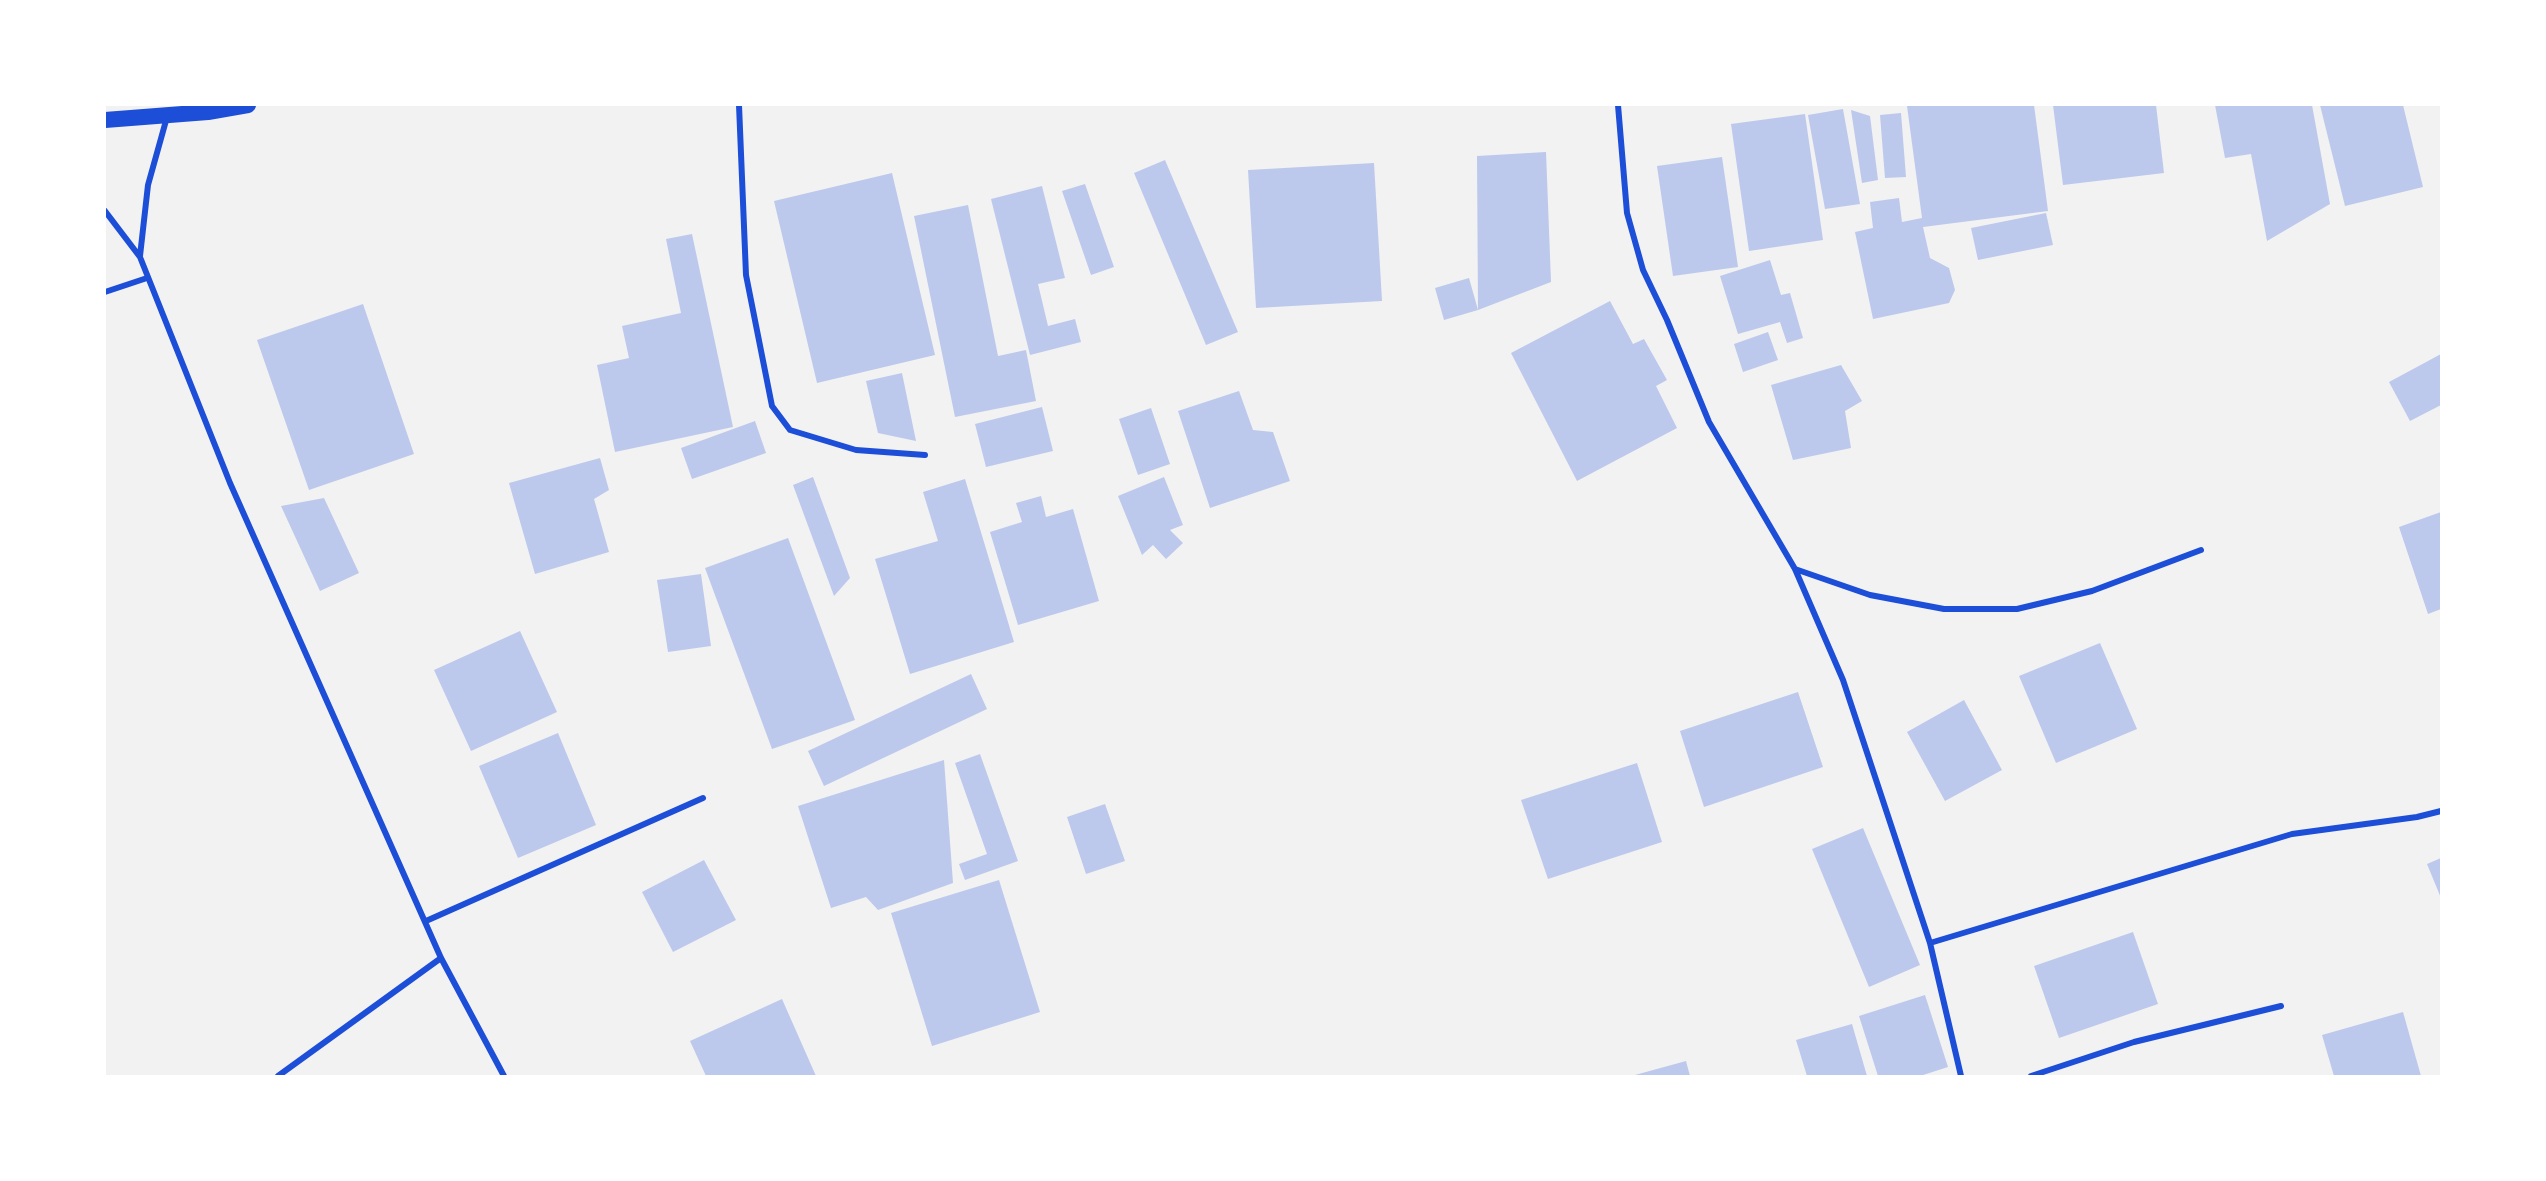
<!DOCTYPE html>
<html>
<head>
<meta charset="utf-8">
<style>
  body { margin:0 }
  #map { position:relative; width:2546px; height:1181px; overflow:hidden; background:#f2f2f2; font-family:Overpass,sans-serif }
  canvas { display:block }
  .frame { position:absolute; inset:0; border:106px solid #fff; pointer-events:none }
</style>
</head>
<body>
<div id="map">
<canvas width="2546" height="1181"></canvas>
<div class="frame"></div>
</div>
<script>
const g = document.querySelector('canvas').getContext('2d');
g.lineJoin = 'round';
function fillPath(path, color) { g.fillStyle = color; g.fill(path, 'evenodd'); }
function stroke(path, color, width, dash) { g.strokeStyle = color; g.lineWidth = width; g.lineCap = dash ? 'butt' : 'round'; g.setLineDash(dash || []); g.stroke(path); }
fillPath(new Path2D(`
  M2034,105l14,106 -125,16 7,31 19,10 6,22 -6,13 -76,16 -18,-87 18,-4 -3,-26 29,-4 3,24 20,-4 -15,-112z
  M2053,105h103l8,68 -101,12z
  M2215,105h97l18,99 -63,37 -16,-87 -26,4z
  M2320,105h83l20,82 -78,19z
  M1843,109l17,95 -35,5 -17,-94z
  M1851,110l19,6 8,64 -16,3z
  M1901,113l5,64 -21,1 -5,-63z
  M1805,114l18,126 -74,11 -18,-127z
  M1546,152l5,130 -73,28 -1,-154z
  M1722,157l16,110 -65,9 -16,-110z
  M1165,160l73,172 -32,13 -72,-172z
  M1374,163l8,138 -126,7 -8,-138z
  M892,173l43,182 -118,28 -43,-182z
  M1085,184l29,83 -23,8 -29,-84z
  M1042,186l23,92 -27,6 10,42 27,-7 6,23 -51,13 -39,-156z
  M968,205l30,151 28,-6 10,51 -81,16 -41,-201z
  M2046,213l7,32 -75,15 -7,-32z
  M692,234l41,193 -118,25 -18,-87 32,-7 -7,-32 59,-13 -15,-74z
  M1770,260l11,35 9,-2 13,45 -16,5 -7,-21 -42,12 -18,-58z
  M1469,278l9,32 -34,10 -9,-32z
  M1610,301l23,43 11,-5 23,41 -11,6 21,42 -100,53 -66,-128z
  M363,304l51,150 -105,36 -52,-150z
  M1768,332l10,28 -35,12 -9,-28z
  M2441,354v51l-31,16 -21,-39z
  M1841,365l21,36 -17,10 6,37 -58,12 -22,-75z
  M902,373l14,68 -38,-8 -12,-52z
  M1239,391l14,39 20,2 17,49 -80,27 -32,-97z
  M1042,407l11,44 -67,16 -11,-43z
  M1151,408l19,56 -32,11 -19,-56z
  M755,421l11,32 -74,26 -11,-31z
  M600,458l9,32 -15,9 15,53 -74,22 -26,-91z
  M813,477l37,101 -16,18 -41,-111z
  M1164,477l19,48 -13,5 13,13 -17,16 -13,-14 -11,10 -24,-59z
  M965,479l49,163 -104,32 -35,-115 63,-18 -15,-49z
  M1041,496l5,21 27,-8 26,92 -81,24 -28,-93 32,-10 -6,-19z
  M324,498l35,75 -39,18 -39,-85z
  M2441,512v97l-13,5 -29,-87z
  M788,538l67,182 -83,29 -67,-181z
  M701,574l10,72 -43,6 -11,-72z
  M520,631l37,81 -86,39 -37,-81z
  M2100,643l37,86 -81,34 -37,-87z
  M971,674l16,35 -163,77 -16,-35z
  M1798,692l25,75 -119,40 -24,-76z
  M1964,700l38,70 -57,31 -38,-69z
  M558,733l38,92 -78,33 -39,-92z
  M980,754l38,107 -53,19 -6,-16 28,-10 -32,-91z
  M944,760l9,123 -75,27 -12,-13 -35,11 -33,-102z
  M1637,763l25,79 -114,37 -27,-79z
  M1105,804l20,57 -39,13 -19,-57z
  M1863,828l57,137 -51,22 -57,-138z
  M2441,858v40l-14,-34z
  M704,860l32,60 -63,32 -31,-60z
  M999,880l41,132 -108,34 -41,-133z
  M2133,932l25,72 -99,34 -25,-72z
  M1925,995l23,72 -28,9h-42l-19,-60z
  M782,999l34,77h-110l-16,-35z
  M2403,1012l18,64h-87l-12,-41z
  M1852,1024l15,52h-60l-11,-36z
  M1686,1061l4,15h-55v-1z`), '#bdc9ec');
stroke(new Path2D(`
  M739,105l7,170 26,131 18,24 66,20 69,5
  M1618,105l9,108 16,57 24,50 42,102 86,147 48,111 87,263 31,133
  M105,211l35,46 90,226 211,475 63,118
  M140,256l8,-71 19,-68
  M105,292l42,-14
  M1795,569l75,26 74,14h73l75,-18 109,-41
  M426,921l277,-123
  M1930,943l362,-109 125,-17 24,-6
  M278,1076l163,-118
  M2031,1076l103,-34 147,-36`), '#1d4ed8', 6);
stroke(new Path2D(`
  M105,120l103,-8 40,-7`), '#1d4ed8', 16);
</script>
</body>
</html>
